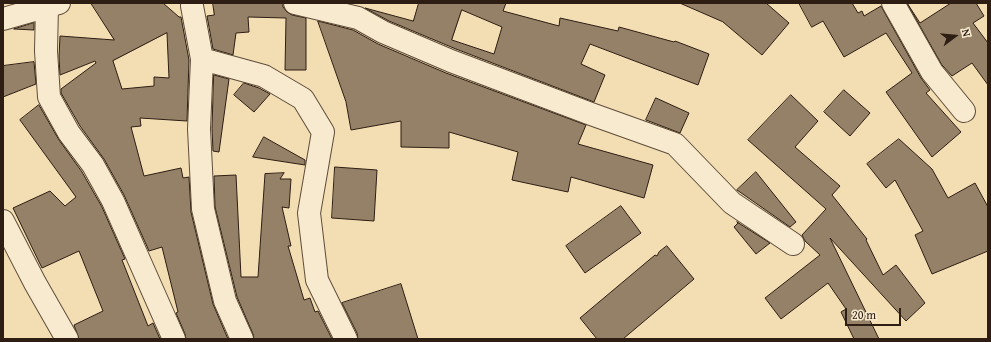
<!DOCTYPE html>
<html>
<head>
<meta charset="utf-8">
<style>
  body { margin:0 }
  #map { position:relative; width:991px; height:342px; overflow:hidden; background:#f3deb4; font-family:"Gentium Book Plus",serif }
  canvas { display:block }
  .frame { position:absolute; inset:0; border:4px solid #2e1d13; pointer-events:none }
  .north { position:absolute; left:935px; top:16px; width:40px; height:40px; -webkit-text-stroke:3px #f7eace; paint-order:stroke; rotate:74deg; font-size:11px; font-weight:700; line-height:16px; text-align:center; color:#2e1d13 }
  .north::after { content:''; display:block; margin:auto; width:14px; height:18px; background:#2e1d13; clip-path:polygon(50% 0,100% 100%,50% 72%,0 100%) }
  .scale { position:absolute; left:845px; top:308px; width:56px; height:18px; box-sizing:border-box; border:2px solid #2e1d13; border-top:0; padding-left:5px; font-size:12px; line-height:14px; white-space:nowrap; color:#2e1d13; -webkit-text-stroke:3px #f7eace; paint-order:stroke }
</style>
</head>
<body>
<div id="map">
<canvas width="991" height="342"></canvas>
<div class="frame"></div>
<div class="north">N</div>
<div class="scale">20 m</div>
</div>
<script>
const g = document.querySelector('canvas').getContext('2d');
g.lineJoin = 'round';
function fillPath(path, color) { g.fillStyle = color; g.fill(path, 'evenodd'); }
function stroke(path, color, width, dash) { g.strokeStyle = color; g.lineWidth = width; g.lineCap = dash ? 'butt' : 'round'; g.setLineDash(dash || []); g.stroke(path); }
const building = new Path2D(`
  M91,3h72l16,14h2l8,43 -2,61 -47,-3 1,8 -10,1 13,49 37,-8 2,10 6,-1 2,35 22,92 15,35h-42l-1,-5 -9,-21 2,-1 -16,-65 -13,4 -25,-56 -20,-36 -24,-33 -19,-33v-4l35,-26 -1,-2 -35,14 -1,-18 1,-21 54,4zM167,33l2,45 -15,-1v9l-32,3 -9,-28z
  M213,3h70v4l4,5 5,3 14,3v52h-21l1,-52 -38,-1 1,15 -13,1 -3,22 -20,-6 -6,-33 7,-1z
  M419,3h87l-3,8 56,15 1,-8 58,13 1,-4 55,15 1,-1 34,13 -11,31 -108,-41 -9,20 24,11 -11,27 -138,-53 -67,-28 -24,-13 48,13zM462,10l40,17 -8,27 -42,-14z
  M680,3h86l23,20 -27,32 -39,-33z
  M799,3h53l6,10 4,-2 2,5 17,-10 40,72 9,12 -4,3 35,39 -29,25 -46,-65 26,-19 -26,-40 -42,24 -21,-36 -11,6z
  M907,3l13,20 31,-20h25l8,13 -11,7 15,20v42l-16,-22 -20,13 -10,-11z
  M318,21l35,9 25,14 68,29 140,52 -8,19 75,21 -9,33 -73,-21 -3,15 -56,-12 6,-28 -69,-20v16l-48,-1v-26l-50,9 -5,-28z
  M34,23v7l-20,-1z
  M34,62l2,22 -33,13v-31z
  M214,75l15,4 -10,73 -6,-1 -1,-22z
  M244,83l15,5 11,6 -16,18 -20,-17z
  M844,90l26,23 -20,23 -26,-24z
  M791,95l27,26 -23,26 45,39 -8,9 35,44 -1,1 17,35 13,-10 29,38 -19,18 -76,-83 49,101h-25l-13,-27 5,-3 -18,-26 -47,36 -16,-21 55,-43 -15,-14 -3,-6 24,-26 -78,-69z
  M656,98l33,15 -9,20 -34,-13z
  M39,105l20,35 23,32 20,35 23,52 -3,1 26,66 5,-3 7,16h-81l-5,-14 29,-14 -24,-60 -37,17 -29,-60 37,-17 15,15 11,-9 -56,-77z
  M264,137l41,23v5l-52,-8z
  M899,139l33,30 16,29 27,-15 13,24v44l-56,23 -17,-39 8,-4 -28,-51 -9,8 -19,-24z
  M335,167l42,3 -3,51 -42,-3z
  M756,172l40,50 -6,5 -53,-37z
  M284,173l-4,6h11l-2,29 -7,-1 9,39h-3l16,54 6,-2 5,14 3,-1 14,28h-78l-1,-5 -16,-37 -22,-90 -1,-31 22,-1 5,102h17l7,-103z
  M621,206l20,27 -56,40 -19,-27z
  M737,222l33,21 -14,11 -22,-27 4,-4z
  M667,246l27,33 -71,60h-26l-17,-21 75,-63 2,1 2,-4z
  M401,284l17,55h-60l-1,-6 -15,-30z`);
fillPath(building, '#948167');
stroke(building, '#2e1d13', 1);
const minor = new Path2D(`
  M295,3l63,15 25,14 68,29 140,53 84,30 57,59 61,41
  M893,3l39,69 32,39
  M47,6l-1,45 3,46 20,36 24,32 20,36 61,138
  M192,6l10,53 -3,70 4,80 22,92 17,38
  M3,19l56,-16
  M202,59l62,17 39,23 20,33 -14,81 8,67 29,59
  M3,221l32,62 32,56`);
stroke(minor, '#5f4d3b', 24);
stroke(minor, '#f7eace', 22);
</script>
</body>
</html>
